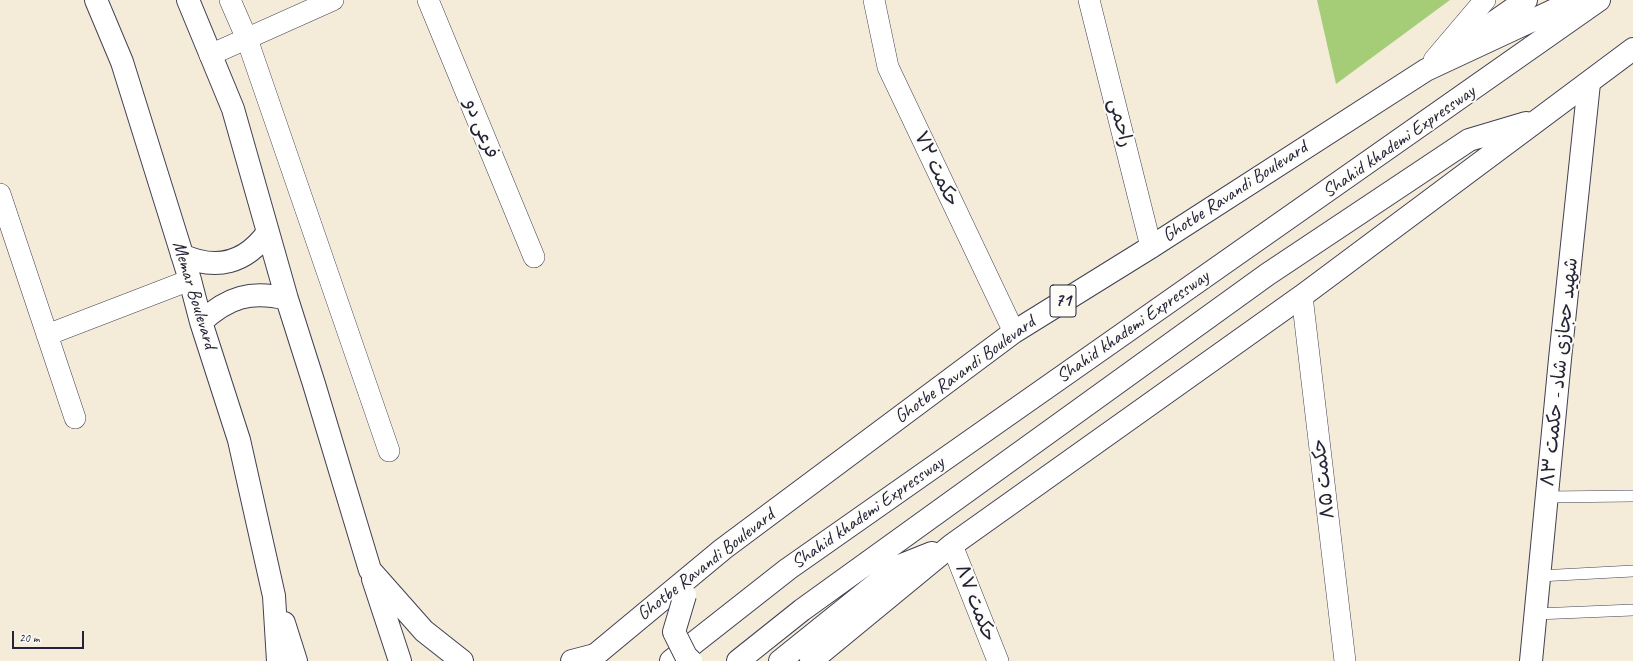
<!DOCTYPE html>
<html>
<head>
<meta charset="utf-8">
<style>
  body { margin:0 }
  #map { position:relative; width:1633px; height:661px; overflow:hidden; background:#f4ecd8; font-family:Caveat,sans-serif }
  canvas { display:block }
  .scale { position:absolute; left:12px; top:631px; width:72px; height:18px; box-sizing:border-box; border:2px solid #22223b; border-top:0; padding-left:5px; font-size:12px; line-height:14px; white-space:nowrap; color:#22223b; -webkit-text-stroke:3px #fdfcf7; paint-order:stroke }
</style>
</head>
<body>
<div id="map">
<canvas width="1633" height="661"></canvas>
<div class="scale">20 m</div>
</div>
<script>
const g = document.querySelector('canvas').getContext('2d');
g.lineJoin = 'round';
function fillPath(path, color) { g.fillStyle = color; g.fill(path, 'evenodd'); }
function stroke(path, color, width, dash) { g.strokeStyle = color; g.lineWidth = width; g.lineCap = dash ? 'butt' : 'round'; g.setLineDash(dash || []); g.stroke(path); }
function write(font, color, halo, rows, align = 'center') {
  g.font = font + ' Caveat,"Playpen Sans Arabic",sans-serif'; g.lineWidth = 4; g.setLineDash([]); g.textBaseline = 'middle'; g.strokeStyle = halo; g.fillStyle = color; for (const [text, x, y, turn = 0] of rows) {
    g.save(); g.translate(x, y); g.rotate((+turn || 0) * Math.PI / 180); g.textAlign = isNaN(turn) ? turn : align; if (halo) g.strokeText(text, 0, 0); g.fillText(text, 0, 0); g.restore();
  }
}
fillPath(new Path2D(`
  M1317,0h133l-114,84z`), '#a5cd78');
const lane = new Path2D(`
  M1547,497l86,-1
  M1539,576l94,-5
  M1536,614l97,-4`);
const street = new Path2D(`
  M230,0l17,39 142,412
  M428,0l106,257
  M874,0l14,67 126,265
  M1089,0l62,247
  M210,55l123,-55
  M1434,60l51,-60
  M0,194l75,224
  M1302,296l43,365
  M47,335l143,-55
  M952,545l46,116`);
const secondary = new Path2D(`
  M1451,52l75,-52
  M1531,661l29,-302 29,-276`);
const primary = new Path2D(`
  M96,0l26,62 68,218 11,42 38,118 35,156 4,65
  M188,0l45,109 54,190 27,85 56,186 54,61 38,30
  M182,255c34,16 64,8 86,-23
  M201,322c27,-25 50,-32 86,-23
  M373,579l27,82
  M284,623l12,38
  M572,661l23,-6`);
const highway = new Path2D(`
  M588,661l135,-112 291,-217 137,-85 275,-177 150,-70
  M671,661l117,-92 811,-569
  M738,661l64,-51 466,-336 201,-134 57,-17
  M780,661l117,-94 35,-14
  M811,661l141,-116 350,-249 331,-247`);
stroke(lane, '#424053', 12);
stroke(street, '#424053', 22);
stroke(secondary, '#424053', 24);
stroke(primary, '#424053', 24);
stroke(highway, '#424053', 24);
stroke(lane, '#fff', 11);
stroke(street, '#fff', 21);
stroke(secondary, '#fff', 22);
stroke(primary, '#fff', 22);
stroke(highway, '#fff', 22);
const highwayBridge = new Path2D(`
  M685,595l-11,37 12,24 5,5`);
stroke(highwayBridge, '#424053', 24, []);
stroke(highwayBridge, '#fff', 22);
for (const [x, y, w] of [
  [1063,301,26]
]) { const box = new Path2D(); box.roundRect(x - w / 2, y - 16, w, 32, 3); g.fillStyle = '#fdfcf7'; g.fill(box); stroke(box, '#22223b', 1); }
write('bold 18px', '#22223b', null, [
  ["71",1063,301]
]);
write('19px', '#22223b', '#fdfcf7', [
  ["راحمی",1120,123,76],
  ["فرعی دو",481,129,68],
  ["Shahid khademi Expressway",1399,142,-35],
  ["حکمت ۷۲",936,169,65],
  ["Ghotbe Ravandi Boulevard",1235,192,-33],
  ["Memar Boulevard",194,295,73],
  ["Shahid khademi Expressway",1133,327,-35],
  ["Ghotbe Ravandi Boulevard",965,370,-36],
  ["شهید حجازی شاد - حکمت ۸۳",1560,372,-84],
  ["حکمت ۸۵",1324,479,-97],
  ["Shahid khademi Expressway",868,513,-35],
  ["Ghotbe Ravandi Boulevard",706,565,-38],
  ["حکمت ۸۷",975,603,69]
]);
</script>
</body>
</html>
